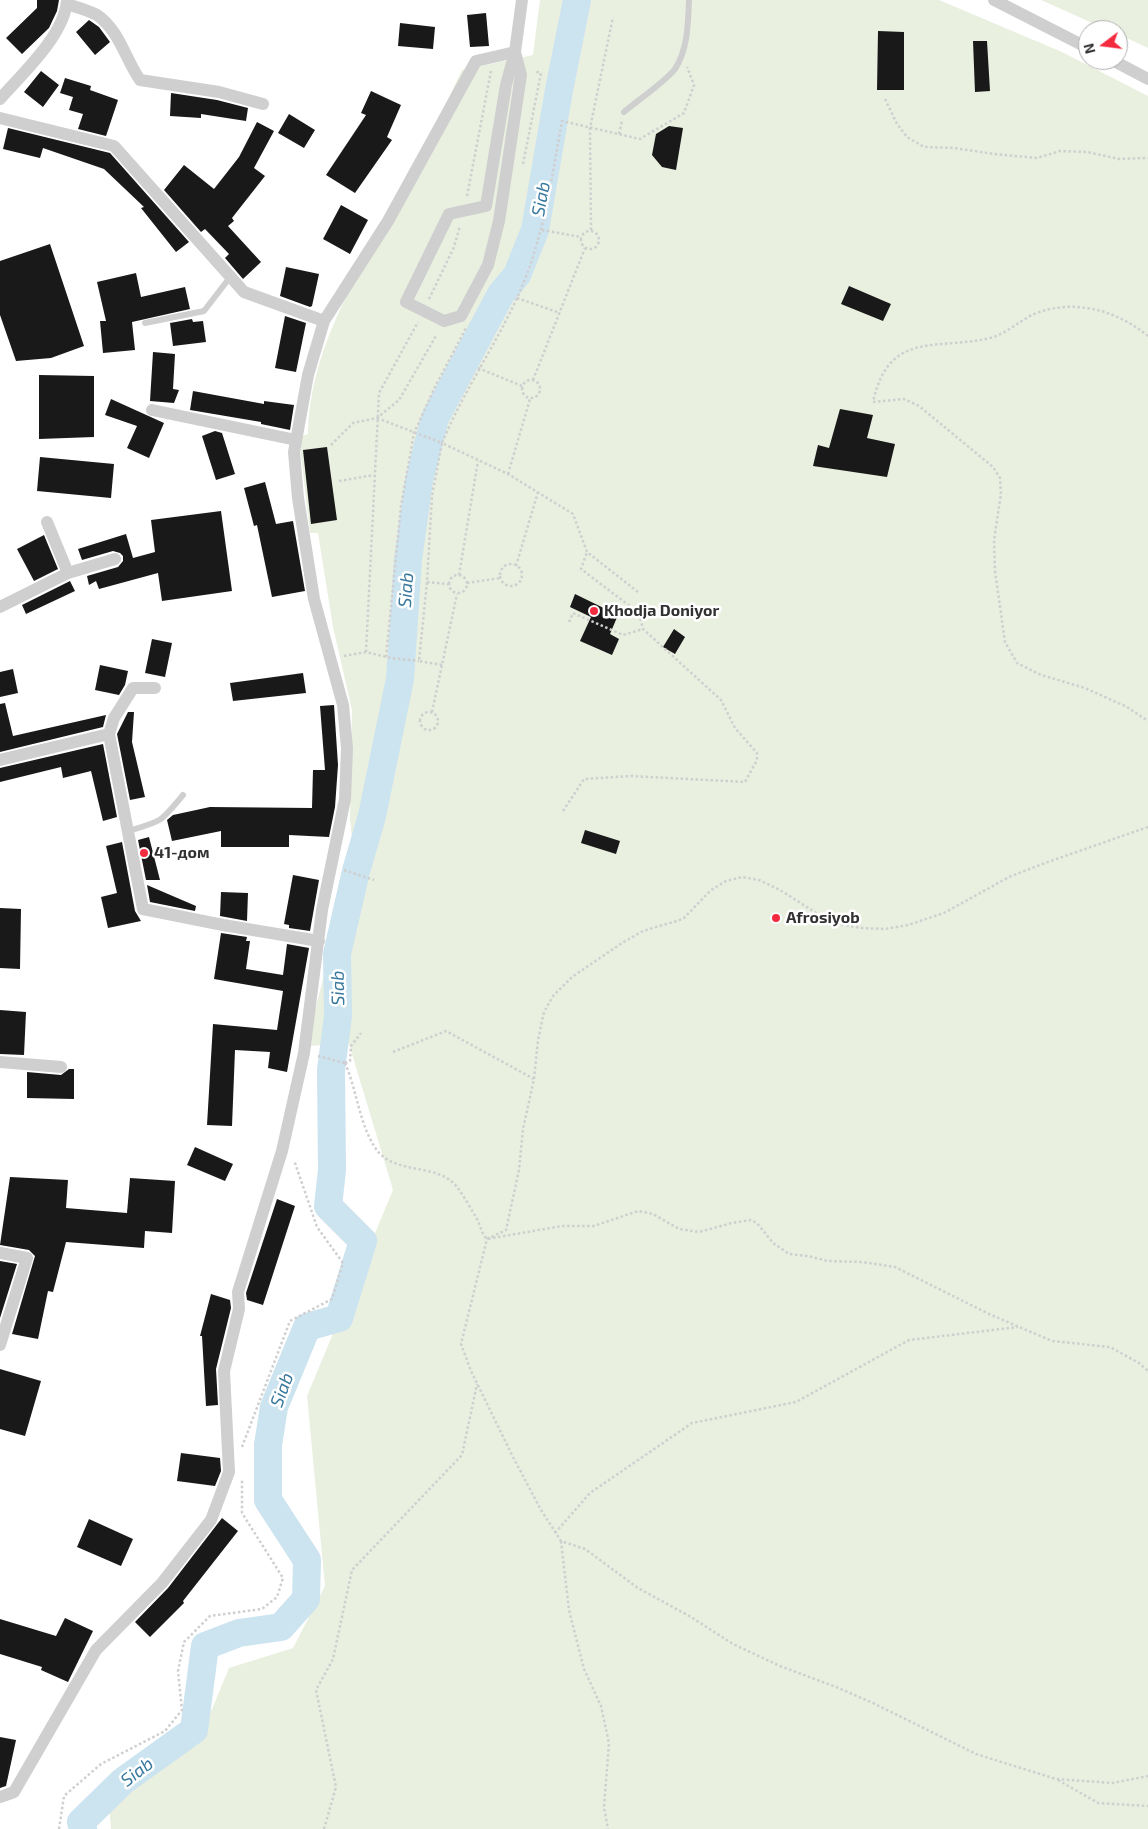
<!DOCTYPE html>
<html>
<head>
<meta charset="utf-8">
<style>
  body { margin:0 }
  #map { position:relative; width:1148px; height:1829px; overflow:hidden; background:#fff; font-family:"Exo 2",sans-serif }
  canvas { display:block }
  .north { position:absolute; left:1078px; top:20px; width:50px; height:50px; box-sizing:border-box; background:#fff; border:1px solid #adadad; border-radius:50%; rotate:255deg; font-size:14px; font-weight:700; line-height:20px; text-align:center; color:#323232 }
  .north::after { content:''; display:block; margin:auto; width:18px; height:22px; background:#f32b3e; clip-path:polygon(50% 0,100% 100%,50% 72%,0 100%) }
</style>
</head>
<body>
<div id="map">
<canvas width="1148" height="1829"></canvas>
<div class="north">N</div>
</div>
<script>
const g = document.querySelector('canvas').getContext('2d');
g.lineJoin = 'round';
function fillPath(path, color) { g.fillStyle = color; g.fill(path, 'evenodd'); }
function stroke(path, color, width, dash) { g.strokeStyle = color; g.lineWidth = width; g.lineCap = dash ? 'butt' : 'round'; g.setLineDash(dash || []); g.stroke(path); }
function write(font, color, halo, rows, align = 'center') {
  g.font = font + ' "Exo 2",sans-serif'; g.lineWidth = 5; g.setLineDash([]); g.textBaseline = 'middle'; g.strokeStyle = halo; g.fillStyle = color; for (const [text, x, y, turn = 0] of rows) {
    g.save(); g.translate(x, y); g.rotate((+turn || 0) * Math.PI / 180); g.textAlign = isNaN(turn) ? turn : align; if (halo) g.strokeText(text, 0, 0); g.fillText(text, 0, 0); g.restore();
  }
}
fillPath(new Path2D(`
  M540,0h399l123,52 86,44v1733h-1037l-2,-24 89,-62 31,-75 64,-20 32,-62 -18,-190 86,-206 -44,-146 -43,2 48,-189 -4,-38 2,-109 -19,-83 -15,-94h-8l-11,-96 9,-3c1,-78 43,-148 79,-215 25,-49 51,-98 75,-149l71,-15z
  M1041,0h107v48l-30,-14v-4h-10z`), '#e9f0e0');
stroke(new Path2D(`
  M83,1829l-2,-7 42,-41 71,-51 11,-84 34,-13 42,-6 25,-28 1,-39 -39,-60v-55l6,-38 33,-80 32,-9 24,-77 -35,-35 4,-36 -1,-100 7,-54 -1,-62 19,-83 16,-55 28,-137 8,-119 11,-80 16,-62 66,-124 16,-19 18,-45 24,-140 18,-90`), '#cce3f0', 28);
fillPath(new Path2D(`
  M37,0h22l-2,11 -8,17 -27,26 -16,-16 31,-30z
  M486,13l3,33 -19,1 -3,-32z
  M89,20l10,7 11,15 -15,13 -19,-23z
  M400,23l35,4 -2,22 -35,-3z
  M878,31l26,1v58h-27z
  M973,41h14l3,50 -15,1z
  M41,71l18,14 -16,22 -19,-15z
  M65,78l26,8 -1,4 28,10 -12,36 -28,-7 5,-15 -14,-4 4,-13 -13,-4z
  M371,91l30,14 -14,32 5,3 -37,53 -29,-18 40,-60 -5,-2z
  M171,93l46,7 31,8 -2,13 -45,-7v4l-31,-2z
  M289,114l26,16 -11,18 -26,-15z
  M257,122l17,9 -20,37 11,8 -33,42 2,3 -6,5 33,36 -18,17 -18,-21 4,-4 -24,-25 -4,3 -37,-42 20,-25 30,24 25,-32z
  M669,126l14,2 -7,42 -14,-3 -10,-12 4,-21z
  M8,128l102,25 79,89 -13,10 -35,-44 3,-1 -40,-38 -61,-21 -3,10 -37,-9z
  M341,205l27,15 -18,34 -27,-15z
  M50,244l34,102 -33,12 -35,3 -16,-46v-54z
  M286,267l33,7 -7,32 -2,1 -30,-11z
  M136,273l5,24 44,-10 5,22 -58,13 3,28 -32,3 -3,-32h6l-9,-39z
  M849,286l42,18 -8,17 -42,-17z
  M285,316l21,7 -10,49 -21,-4z
  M192,319l1,3 10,-1 3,21 -33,4 -3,-23z
  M153,352l22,2 -2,35 6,1 -5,13 -24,-2z
  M39,375l55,1v61l-55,2z
  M193,391l71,13v-3l30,4 -4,25 -29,-6v-2l-71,-12z
  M111,399l53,24 -15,35 -22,-10 10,-22 -32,-11z
  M840,409l33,6 -6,23 28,6 -8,33 -74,-11 5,-21 11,3z
  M215,431l7,2 13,41 -19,6 -14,-44z
  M327,447l10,73 -26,4 -8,-74z
  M40,457l74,7 -3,34 -74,-7z
  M265,482l11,42 17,-3 12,70 -33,6 -15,-72 -3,1 -10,-38z
  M221,511l11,80 -70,10 -4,-28 -59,16 -3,-8 -7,4 -2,-9 31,-9 5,-6v-5l-3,-3 -7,-2 -31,9 -4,-11 48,-15 7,24 22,-6 -4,-32z
  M44,535l14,34 -24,12 -17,-32z
  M70,581l5,10 -49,23 -4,-9z
  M575,594l43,21 -8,19 9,5 -7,16 -32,-14 11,-24 -21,-10z
  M674,629l11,8 -10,17 -12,-7z
  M152,639l20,4 -7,34 -20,-4z
  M100,665l28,6 -3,14 -6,10 -24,-5z
  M13,669l5,24 -18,4v-25z
  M303,673l3,20 -73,8 -3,-18z
  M5,703l8,33 93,-21 -3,12 -103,25v-48z
  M334,705l4,60 -3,42 -6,30 -40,-2v12h-68v-16l-49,10 -5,-21 6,-5 37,-8 102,1 1,-38h12l-5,-64z
  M128,712h6l-2,30 13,55 -15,3 -13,-66z
  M103,744l14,73 -14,4 -12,-50 -28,7 -2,-11 -61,15v-14z
  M585,830l35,11 -4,13 -35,-11z
  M149,837l11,43h-14l-8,-40z
  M122,842l13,69 6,10 -33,7 -7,-31 16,-4 -11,-47z
  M293,875l26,5 -9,51 -21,-3v-3l-5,-1z
  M147,885l49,21 -1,5 -45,-9z
  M221,892l27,1 -1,28 -27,-5z
  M0,908l21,1 -1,60 -20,-1z
  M221,933l26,4 -1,4h4l-4,28 37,6 4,-31 22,4 -22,124 -19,-4 2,-16 -35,-2 -3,76 -25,-1 6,-101 64,6 6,-39 -69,-12z
  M0,1010l26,2 -2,43 -24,-1z
  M69,1069h5v30l-47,-1v-26l34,3z
  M195,1147l38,17 -8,17 -38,-16z
  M10,1177l58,3 -2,28 61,5 3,-35 45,3 -3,52 -27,-2 -1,17 -78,-6 -13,50 -5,-1 -10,48 -26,-5 23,-78 -6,-6 -29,-5z
  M277,1199l18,7 -32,99 -16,-5 -1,-7z
  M0,1261l17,3 -17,54z
  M211,1294l19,6 1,8 -15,61 2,36 -12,1 -4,-70h-2z
  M0,1369l41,12 -16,55 -25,-7z
  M181,1453l39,5 1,13 -6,15 -38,-5z
  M222,1518l16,13 -55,70 1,2 -34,34 -15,-15 33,-34z
  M89,1519l44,20 -12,27 -44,-19z
  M65,1618l28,13 -25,51 -27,-12 1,-3 -42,-13v-35l56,17z
  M0,1737l16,3 -10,46 -6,2z`), '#191919');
stroke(new Path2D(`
  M885,99l12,25 10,13 17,10 30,1 40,6 43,4 23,-7 27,1 32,7 29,-1
  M619,134l3,-13
  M523,164l18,-91 -7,-2
  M467,196l24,-125
  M542,230l39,7
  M591,230l-1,-102 23,-111
  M581 240a9 9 0 1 1 18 0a9 9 0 1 1-18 0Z
  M517,298l43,15
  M429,299l25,-52 6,-21
  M1148,336c-32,-26 -74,-38 -114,-22 -15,7 -28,20 -44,24 -53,13 -101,-9 -117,64l31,-3 15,7 74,61 7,11 1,16 -7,46 1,31 10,71 12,21 24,12 44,13 42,19 21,14
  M478,368l44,18
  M522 389a9 9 0 1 1 18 0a9 9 0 1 1-18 0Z
  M533,380l52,-132
  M377,418l65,25 -10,53 -5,86 -8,79 23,4
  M331,445l22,-22 24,-5 22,-18 38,-66
  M508,474l22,-75
  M339,481l35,-6
  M500 575a11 11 0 1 1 22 0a11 11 0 1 1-22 0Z
  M516,566l22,-74
  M449 584a9 9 0 1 1 18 0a9 9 0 1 1-18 0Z
  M459,575l19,-114
  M427,582l21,2
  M467,583l33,-5
  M638,592l-51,-40 -14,-38 -65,-40 -66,-31c21,-51 52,-95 75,-145 26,-56 34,-117 45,-177l78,18 44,-26 10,-28 -7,-18
  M569,622l4,-9 50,22 20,-6
  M366,652l13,-259 39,-71
  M344,656l22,-4 25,6 28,3
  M386,657l15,-151 13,-73 21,-46 31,-59
  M432,712l25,-118
  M420 721a9 9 0 1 1 18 0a9 9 0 1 1-18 0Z
  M563,811l21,-32 47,-3 114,6 12,-22v-7l-22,-25 -14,-28 -78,-71 -4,-16 -58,-44 6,-17
  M1148,827l-103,36 -36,14 -65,36 -36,12 -23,4 -23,-1 -30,-5 -52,-33 -21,-10 -17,-3 -16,4 -15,9 -28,29 -40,12 -21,12 -50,34 -19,19 -9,16 -6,28 -4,39 -11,50 -4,41 -13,60 -19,9 -26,105 10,27 42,86 28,53 20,31 24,8 53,39 53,29 42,27 47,22 56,21 39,17 101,50 80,25 57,4 35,-7
  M344,870l30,10
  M393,1052l53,-21 88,48
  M318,1056l27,7
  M345,1063c12,27 14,61 31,86 19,27 62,13 81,38 7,9 14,22 20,32 4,8 4,14 10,20l75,-13h32l44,-15 15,3 26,15 20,3 33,-9 18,-3 7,3 16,20 16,11 19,2 20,5 34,1 33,5 94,47 63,27 58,6 29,16 9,8
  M345,1063l5,-2 1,-15 10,-13
  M242,1447l48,-126 42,-22 11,-36 -26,-36 -23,-67
  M555,1533l35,-40 102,-70 104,-21 113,-62 109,-13
  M561,1541l8,69 15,59 17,37 8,37 -5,64 4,22
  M1058,1780l40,23 50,3
  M59,1829l5,-33 37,-32 64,-33 17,-21 -4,-39 6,-29 26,-26 52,-7 15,-12 6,-19 -41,-65v-33
  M324,1829l12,-42 -20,-97 17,-31 19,-89 110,-115 15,-71`), '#cfcfcf', 2.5, [2.5, 2.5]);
stroke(new Path2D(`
  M624,112c13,-11 42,-31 51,-43 13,-20 13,-46 14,-69
  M145,323l59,-12 27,-35
  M128,831c34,-10 32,-8 55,-36`), '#cfcfcf', 6);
stroke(new Path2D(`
  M994,0l94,48
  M67,4c9,3 21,6 30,11 23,16 28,44 43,65l79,12 44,12
  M515,52l6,23 -22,146 -11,44 -27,51 -17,5 -38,-19 43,-88 37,-8 20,-121z
  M1112,60l36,19
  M0,99c22,-25 65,-64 67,-99
  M0,118l114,28 130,146 80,29
  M152,410l144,30
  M47,522l21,51
  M0,607l68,-34 47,-14
  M109,734l5,-16 19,-30h22
  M0,760l109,-26 34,175 80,16 96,16
  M0,1062l61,5
  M0,1253l27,5 -27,87
  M0,1797l14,-5 82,-142 66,-67 49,-63 18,-48 -5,-101 15,-62 -1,-17 44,-141 22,-98 18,-143 23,-111 2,-51 -4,-43 -29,-106 -16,-101 -4,-46 14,-77 16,-54 64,-100 88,-160 39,-9 7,-52`), '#cfcfcf', 12);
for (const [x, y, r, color] of [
  [594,611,5,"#f32b3e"],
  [144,853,5,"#f32b3e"],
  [776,918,5,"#f32b3e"]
]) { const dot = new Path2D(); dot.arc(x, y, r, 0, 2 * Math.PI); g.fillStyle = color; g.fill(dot); stroke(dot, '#fff', 2); }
write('bold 16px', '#323232', '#fff', [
  ["Khodja Doniyor",604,611],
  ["41-дом",154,853],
  ["Afrosiyob",786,918]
], 'left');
write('italic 18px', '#38789d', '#fff', [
  ["Siab",541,199,-80],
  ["Siab",406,590,-86],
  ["Siab",338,988,-91],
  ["Siab",282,1390,-70],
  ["Siab",137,1772,-38]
]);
</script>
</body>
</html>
